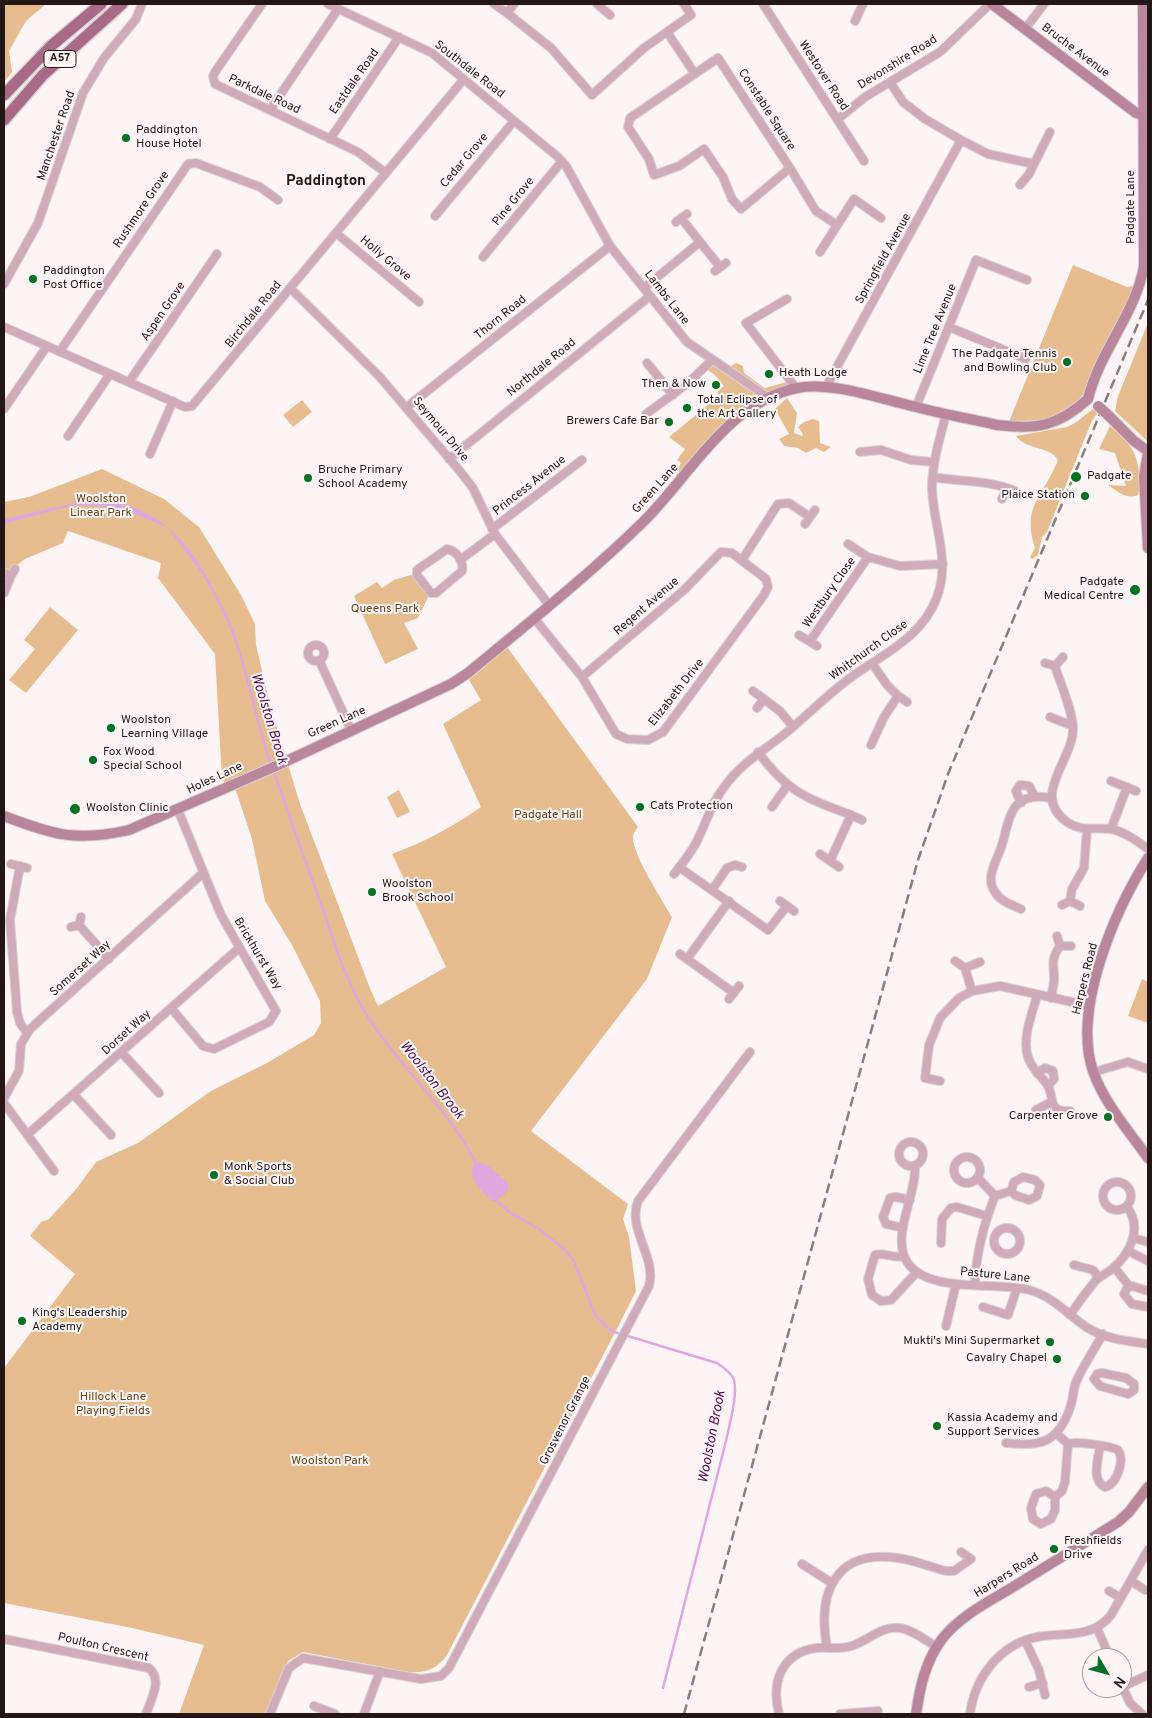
<!DOCTYPE html>
<html>
<head>
<meta charset="utf-8">
<style>
  body { margin:0 }
  #map { position:relative; width:1152px; height:1718px; overflow:hidden; background:#fdf5f5; font-family:Overpass,sans-serif }
  canvas { display:block }
  .frame { position:absolute; inset:0; border:5px solid #241717; pointer-events:none }
  .north { position:absolute; left:1082px; top:1648px; width:50px; height:50px; box-sizing:border-box; background:#fdf5f5; border:1px solid #a69c9c; border-radius:50%; rotate:127deg; font-size:14px; font-weight:700; line-height:20px; text-align:center; color:#241717 }
  .north::after { content:''; display:block; margin:auto; width:18px; height:22px; background:#027225; clip-path:polygon(50% 0,100% 100%,50% 72%,0 100%) }
</style>
</head>
<body>
<div id="map">
<canvas width="1152" height="1718"></canvas>
<div class="frame"></div>
<div class="north">N</div>
</div>
<script>
const g = document.querySelector('canvas').getContext('2d');
g.lineJoin = 'round';
function fillPath(path, color) { g.fillStyle = color; g.fill(path, 'evenodd'); }
function stroke(path, color, width, dash) { g.strokeStyle = color; g.lineWidth = width; g.lineCap = dash ? 'butt' : 'round'; g.setLineDash(dash || []); g.stroke(path); }
function write(font, color, halo, rows, align = 'center') {
  g.font = font + ' Overpass,sans-serif'; g.lineWidth = 4; g.setLineDash([]); g.textBaseline = 'middle'; g.strokeStyle = halo; g.fillStyle = color; for (const [text, x, y, turn = 0] of rows) {
    g.save(); g.translate(x, y); g.rotate((+turn || 0) * Math.PI / 180); g.textAlign = isNaN(turn) ? turn : align; if (halo) g.strokeText(text, 0, 0); g.fillText(text, 0, 0); g.restore();
  }
}
fillPath(new Path2D(`
  M4,4h42l-20,17 -17,30 3,21 -8,10z
  M1073,265l54,22 6,-1c-8,23 -19,45 -29,67 -23,51 -34,73 -96,71z
  M1148,323v119l-33,-31 3,-15z
  M713,362l17,5 6,-4 7,3 1,7 21,15 22,-6 4,7 -32,9 -80,75 -1,-5 3,-5 -4,-3 8,-11 -16,-12 50,-41 -2,-4 7,-6 -9,-11 -9,-6z
  M787,398l10,15 -3,20 8,3 1,-2 -5,-7 6,-5 9,-3 6,2 1,22 11,4 -7,5 -8,-4 -10,5 -8,-5 -14,-2 -5,-7 10,-5 -14,-25z
  M302,400l10,12 -19,15 -10,-12z
  M1093,409l4,4 -6,10 -44,109 -5,5 -4,18 -6,4 -2,-2 5,-9c-14,-43 9,-52 23,-88 -8,-14 -32,-10 -42,-24l51,-9 8,-4z
  M1110,426c17,16 26,21 29,46 1,8 2,14 -1,23 -11,5 -20,-3 -30,-10l18,1 -11,-33 -16,-4z
  M102,469l62,30 35,28 42,68 14,29 1,21 13,56 31,103 71,187 7,15 68,-39 -54,-113c32,-12 61,-27 89,-47l-38,-83 38,-24 -12,-20 38,-33 131,180c-2,3 -5,6 -5,10 -1,17 30,64 39,80l-25,62 -116,152 97,73 -5,15 6,18 7,54 -14,28 -175,336c-11,15 -21,18 -39,17l-105,-20 -15,9 -23,53h-86l25,-69 -72,-17 -128,-25v-235l71,-94 -45,-38 11,-14 8,-3 28,-31 19,-26 42,-19 73,-52 56,-28 47,-28 7,-12 -1,-22 -28,-56 -27,-44 -13,-62 -16,-48 -14,-11 -7,-126 -57,-76 3,-15 -93,-32 -5,12 -38,16 -17,13 -4,-2v-68l25,-5z
  M414,574l15,21 -11,23 -14,5 14,26 -33,15 -31,-68 23,-14 5,6 12,-8z
  M50,607l28,23 -52,63 -17,-13 26,-31 -11,-9z
  M399,790l11,22 -13,6 -10,-21z
  M1142,979l6,3v41l-20,-7z`), '#e7bd8f');
fillPath(new Path2D(`
  M75,503c16,0 34,-2 50,2 36,10 63,37 80,69l-2,1 -36,-48 -47,-19 -46,-3 -70,19v-5z
  M475,1161l15,6 18,16v6l-4,6 -11,7c-12,-12 -27,-23 -18,-41z`), '#dfa6e0');
stroke(new Path2D(`
  M203,573c10,18 21,36 28,55 18,44 24,92 40,137
  M273,770c17,48 34,95 51,143 12,35 24,73 44,104 33,52 80,91 108,146
  M495,1199l14,13 30,17 25,20 10,12 21,54 16,16 106,32c6,4 15,10 17,17 4,15 -5,46 -8,61l-63,247`), '#dfa6e0', 2.5);
const street = new Path2D(`
  M262,4l-47,68 -2,4 2,8 143,68 28,21
  M328,4l104,49 126,104 8,9 44,80 77,96 82,56
  M494,4l13,9
  M514,4l-7,9 44,35 41,47 52,-47 47,-33 -7,-11
  M597,4l13,11
  M763,4l101,157
  M855,21l8,-17
  M1025,29l19,-25
  M667,32l28,42
  M718,58l72,110 -49,41 -9,-10 -9,-22 -19,-28 -25,17 -25,9 -5,-16 -21,-32 2,-9z
  M890,82l13,20 22,17 36,21 27,14 46,10
  M270,110l68,-101
  M838,119l27,-22 75,-45 50,-48
  M330,139l69,-102
  M790,168l26,43 21,14
  M1020,185l9,-11 21,-42
  M435,216l79,-95
  M681,218l39,49
  M676,222l11,-8
  M336,233l83,69
  M820,252l34,-53 27,19
  M483,257l79,-96
  M715,271l11,-8
  M4,284l34,-61 45,-130 21,-35 32,-39 6,-15
  M290,288l89,88 80,94 14,18 22,46 54,71
  M644,288l56,-46
  M787,299l-41,24 50,65
  M4,327l181,80 7,-1 272,-327
  M949,327l77,32
  M60,351l128,-187 8,-1 64,24 18,13
  M647,363l26,32
  M129,382l88,-128
  M826,387l135,-247
  M407,407l203,-161
  M916,407l60,-147 51,20
  M4,409l43,-63
  M646,414l41,-30 25,-24
  M68,436l42,-62
  M860,452l21,-2 30,10 23,2
  M150,454l23,-53
  M449,459l201,-163
  M933,477c28,5 57,3 82,14
  M1002,499l5,-11
  M805,524l10,-14
  M492,529l90,-69
  M848,544l20,13
  M447,549c10,2 17,12 15,22l-26,22h-5l-14,-18v-5z
  M460,560l35,-26
  M742,560l36,-56 11,-1 21,14
  M4,573l7,3 4,-7
  M4,593l7,-17
  M534,618l48,59 34,57 11,5 21,1 15,-8 101,-137 4,-8 -2,-8 -34,-26 -11,-1 -37,38 -102,87
  M799,635l18,11
  M810,641l58,-84 32,9 43,-2
  M308 653a8 8 0 1 1 16 0a8 8 0 1 1-16 0Z
  M319,660l32,70
  M1045,663l10,3 8,-9
  M1055,666c5,17 18,45 18,63 0,31 -43,67 -6,93 14,10 29,5 44,7 14,3 26,12 37,20
  M753,691l11,8 -7,9
  M898,696l9,6
  M764,699l17,13 12,15
  M1050,717l23,9
  M871,745l13,-28 14,-21 -11,-11 -15,-22
  M758,752c29,40 48,46 93,63l-21,46
  M1111,781l25,10
  M1021,803l-5,-12 4,-6 9,1 6,11
  M772,807l15,-21
  M851,815l11,5
  M1111,829l16,-42
  M820,854l19,13
  M11,864l16,4
  M20,866l-10,54 7,92 3,11 7,10
  M679,867l89,63 19,-24
  M674,874c8,-10 16,-20 22,-31 10,-19 15,-40 29,-57 17,-24 40,-36 62,-54 24,-20 45,-42 70,-59 32,-22 66,-38 80,-76 14,-37 -4,-72 -5,-109 0,-25 8,-50 14,-74
  M712,890l15,-22 8,-3 7,2
  M780,901l14,10
  M1070,901l2,-12 12,-21 3,-39
  M1062,905l8,-4 10,5
  M1021,909c-9,-4 -21,-8 -26,-17 -10,-14 1,-30 6,-44 9,-27 7,-58 50,-50
  M79,925l30,34
  M71,927l8,-2 2,-8
  M1057,936l3,10
  M680,954l54,39
  M687,959l42,-58
  M955,961l10,7 15,-6
  M965,968l7,23
  M1037,996c-5,17 -15,43 -9,61 3,12 14,19 20,29 7,13 -1,26 22,25
  M1051,998c1,-5 2,-11 3,-16 1,-17 -5,-20 6,-36h11
  M729,999l10,-13
  M171,1008l32,38 11,3 55,-27 7,-11 -55,-96 -43,-105
  M122,1053l37,40
  M1094,1072l34,-10 20,7
  M1037,1073l8,-5 8,3 1,8 -6,7
  M940,1081l-15,-3 4,-33 11,-27 19,-20 13,-7 28,-5 90,20
  M74,1095l37,40
  M4,1098l15,-27 2,-27 9,-15 173,-156
  M4,1103l50,68
  M1036,1110l15,-8
  M28,1134l211,-186
  M899 1154a12 12 0 1 1 24 0a12 12 0 1 1-24 0Z
  M954 1170a13 13 0 1 1 26 0a13 13 0 1 1-26 0Z
  M915,1165c2,28 -22,67 -10,93 17,37 91,23 124,32 24,6 38,24 57,37 19,12 41,14 62,17
  M1023,1177l12,3 5,5 -3,11 -8,4 -14,-5 -4,-4 3,-9z
  M978,1178l17,18
  M1103 1196a14 14 0 1 1 28 0a14 14 0 1 1-28 0Z
  M903,1228l-17,-4 -3,-7 7,-19 6,-1 14,3
  M994 1241a13 13 0 1 1 26 0a13 13 0 1 1-26 0Z
  M1133,1238l15,4
  M941,1243l1,-24 9,-11 6,-1 30,9
  M1128,1251l20,10
  M904,1256c-11,3 -20,-4 -29,-1l-7,24 4,16 9,6 10,-1 26,-28
  M1074,1265l19,5 6,8
  M1114,1267l16,20
  M975,1284c1,-31 8,-58 20,-88l16,-5
  M1148,1291l-16,-5 -5,2 -3,6 8,10 16,3
  M983,1307l25,8 9,-27
  M1070,1315c8,-12 17,-24 26,-35 5,-4 11,-7 16,-11 18,-15 31,-41 15,-62
  M946,1326l10,-42
  M1102,1373l24,5 8,6v6l-6,4 -28,-8 -6,-7 3,-5z
  M1056,1433l12,11c9,-3 43,2 50,6 7,10 -1,34 -13,37 -14,-6 -7,-28 -5,-40
  M1006,1443c34,4 52,0 64,-35 3,-8 3,-18 6,-26 7,-16 18,-32 27,-48
  M1046,1491l9,6v13l-4,9 -10,5 -8,-5 -2,-11 5,-14z
  M1055,1497l7,-6 3,-9 3,-38
  M802,1564l30,19
  M1131,1581l14,9
  M1109,1591l12,7
  M1097,1628l13,30
  M4,1639l145,29c14,12 2,31 -3,46
  M1025,1640l14,30 6,25
  M827,1647c-10,-54 8,-98 71,-89 16,2 32,9 48,13h8l17,-12 -10,-7
  M1122,1686l8,17 12,11
  M1029,1687l14,-4
  M1122,1687l26,-12
  M314,1706l21,8
  M270,1714l19,-46 14,-10 118,21 20,-3 8,-8 200,-382c8,-29 -22,-56 -11,-85l112,-149
  M364,1714l16,-43
  M779,1714c-8,-31 2,-61 37,-66 12,-1 23,2 35,-2 16,-4 30,-21 49,-18 13,2 25,12 37,19
  M840,1714l38,-3
  M970,1714c5,-38 32,-73 73,-78 26,-3 51,1 68,-21l37,-65`);
const secondary = new Path2D(`
  M992,4l144,109 8,2
  M1088,399c11,-47 48,-86 56,-133l-1,-262
  M1109,416l25,25 14,10
  M1148,453l-4,23 4,72
  M4,816c49,19 73,26 125,14l147,-64 175,-82 17,-11c59,-49 120,-97 175,-151 48,-47 83,-119 154,-134 35,-7 84,11 119,19 27,7 54,12 81,18 40,5 61,1 91,-26
  M1148,858c-33,52 -76,151 -55,213 11,32 36,60 55,87
  M916,1714c4,-27 9,-52 26,-75 18,-23 46,-37 71,-52 35,-22 70,-43 105,-65l11,-10 19,-25`);
const primary = new Path2D(`
  M4,95l47,-49 50,-42
  M4,120l39,-45 79,-71`);
stroke(street, '#dad1d1', 10);
stroke(secondary, '#dad1d1', 12);
stroke(primary, '#dad1d1', 14);
stroke(street, '#cfabba', 8);
stroke(secondary, '#b9869b', 10);
stroke(primary, '#a86a86', 11);
stroke(new Path2D(`
  M684,1714l234,-854 30,-86 200,-474`), '#887e7e', 2.5, [10, 5]);
const secondaryBridge = new Path2D(`
  M1098,406l11,10`);
stroke(secondaryBridge, '#dad1d1', 12, []);
stroke(secondaryBridge, '#b9869b', 10);
for (const [x, y, r, color] of [
  [126,138,5,"#027225"],
  [33,279,5,"#027225"],
  [1067,362,5,"#027225"],
  [769,374,5,"#027225"],
  [716,385,5,"#027225"],
  [687,408,5,"#027225"],
  [669,422,5,"#027225"],
  [1076,477,6,"#027225"],
  [308,478,5,"#027225"],
  [1085,496,5,"#027225"],
  [1135,590,6,"#027225"],
  [111,728,5,"#027225"],
  [93,760,5,"#027225"],
  [640,807,5,"#027225"],
  [75,809,6,"#027225"],
  [372,892,5,"#027225"],
  [1108,1117,5,"#027225"],
  [214,1175,5,"#027225"],
  [22,1321,5,"#027225"],
  [1050,1342,5,"#027225"],
  [1057,1359,5,"#027225"],
  [937,1426,5,"#027225"],
  [1054,1549,5,"#027225"]
]) { const dot = new Path2D(); dot.arc(x, y, r, 0, 2 * Math.PI); g.fillStyle = color; g.fill(dot); stroke(dot, '#fdf5f5', 2); }
for (const [x, y, w] of [
  [60,59,32]
]) { const box = new Path2D(); box.roundRect(x - w / 2, y - 8.5, w, 17, 4); g.fillStyle = '#fdf5f5'; g.fill(box); stroke(box, '#241717', 1); }
write('bold 11px', '#241717', null, [
  ["A57",60,59]
]);
write('12px', '#241717', '#fdf5f5', [
  ["Bruche Avenue",1075,51,37],
  ["Devonshire Road",898,63,-32],
  ["Southdale Road",469,70,38],
  ["Westover Road",823,76,57],
  ["Eastdale Road",355,82,-55],
  ["Parkdale Road",264,95,25],
  ["Constable Square",766,110,57],
  ["Manchester Road",57,136,-71],
  ["Cedar Grove",465,161,-50],
  ["Pine Grove",514,202,-51],
  ["Padgate Lane",1132,207,-90],
  ["Rushmore Grove",142,210,-56],
  ["Holly Grove",385,259,40],
  ["Springfield Avenue",884,259,-61],
  ["Lambs Lane",666,298,52],
  ["Aspen Grove",164,312,-56],
  ["Birchdale Road",254,315,-51],
  ["Thorn Road",501,318,-39],
  ["Lime Tree Avenue",936,329,-68],
  ["Northdale Road",542,368,-39],
  ["Seymour Drive",440,430,50],
  ["Princess Avenue",530,486,-38],
  ["Green Lane",656,489,-48],
  ["Westbury Close",830,593,-55],
  ["Regent Avenue",647,607,-41],
  ["Whitchurch Close",869,651,-36],
  ["Elizabeth Drive",677,693,-52],
  ["Green Lane",337,723,-24],
  ["Holes Lane",215,779,-25],
  ["Brickhurst Way",257,954,59],
  ["Somerset Way",81,969,-42],
  ["Harpers Road",1086,979,-76],
  ["Dorset Way",127,1033,-42],
  ["Pasture Lane",995,1276,6],
  ["Grosvenor Grange",566,1421,-63],
  ["Harpers Road",1007,1576,-32],
  ["Poulton Crescent",103,1648,13]
]);
write('12px', '#241717', '#fdf5f5', [
  ["Paddington",136,131],
  ["House Hotel",136,145],
  ["Paddington",43,272],
  ["Post Office",43,286],
  ["The Padgate Tennis",1057,355,"right"],
  ["and Bowling Club",1057,369,"right"],
  ["Heath Lodge",779,374],
  ["Then & Now",706,385,"right"],
  ["Total Eclipse of",697,401],
  ["the Art Gallery",697,415],
  ["Brewers Cafe Bar",659,422,"right"],
  ["Bruche Primary",318,471],
  ["School Academy",318,485],
  ["Padgate",1087,477],
  ["Plaice Station",1075,496,"right"],
  ["Padgate",1124,583,"right"],
  ["Medical Centre",1124,597,"right"],
  ["Woolston",121,721],
  ["Learning Village",121,735],
  ["Fox Wood",103,753],
  ["Special School",103,767],
  ["Cats Protection",650,807],
  ["Woolston Clinic",86,809],
  ["Woolston",382,885],
  ["Brook School",382,899],
  ["Carpenter Grove",1098,1117,"right"],
  ["Monk Sports",224,1168],
  ["& Social Club",224,1182],
  ["King's Leadership",32,1314],
  ["Academy",32,1328],
  ["Mukti's Mini Supermarket",1040,1342,"right"],
  ["Cavalry Chapel",1047,1359,"right"],
  ["Kassia Academy and",947,1419],
  ["Support Services",947,1433],
  ["Freshfields",1064,1542],
  ["Drive",1064,1556]
], 'left');
write('12px', '#664212', '#fdf5f5', [
  ["Woolston",101,500],
  ["Linear Park",101,514],
  ["Queens Park",385,610],
  ["Padgate Hall",548,816],
  ["Hillock Lane",113,1398],
  ["Playing Fields",113,1412],
  ["Woolston Park",330,1462]
]);
write('italic 14px', '#510d55', '#fdf5f5', [
  ["Woolston Brook",268,719,73],
  ["Woolston Brook",431,1081,52],
  ["Woolston Brook",713,1437,-79]
]);
write('bold 15px', '#241717', '#fdf5f5', [
  ["Paddington",326,182]
]);
</script>
</body>
</html>
